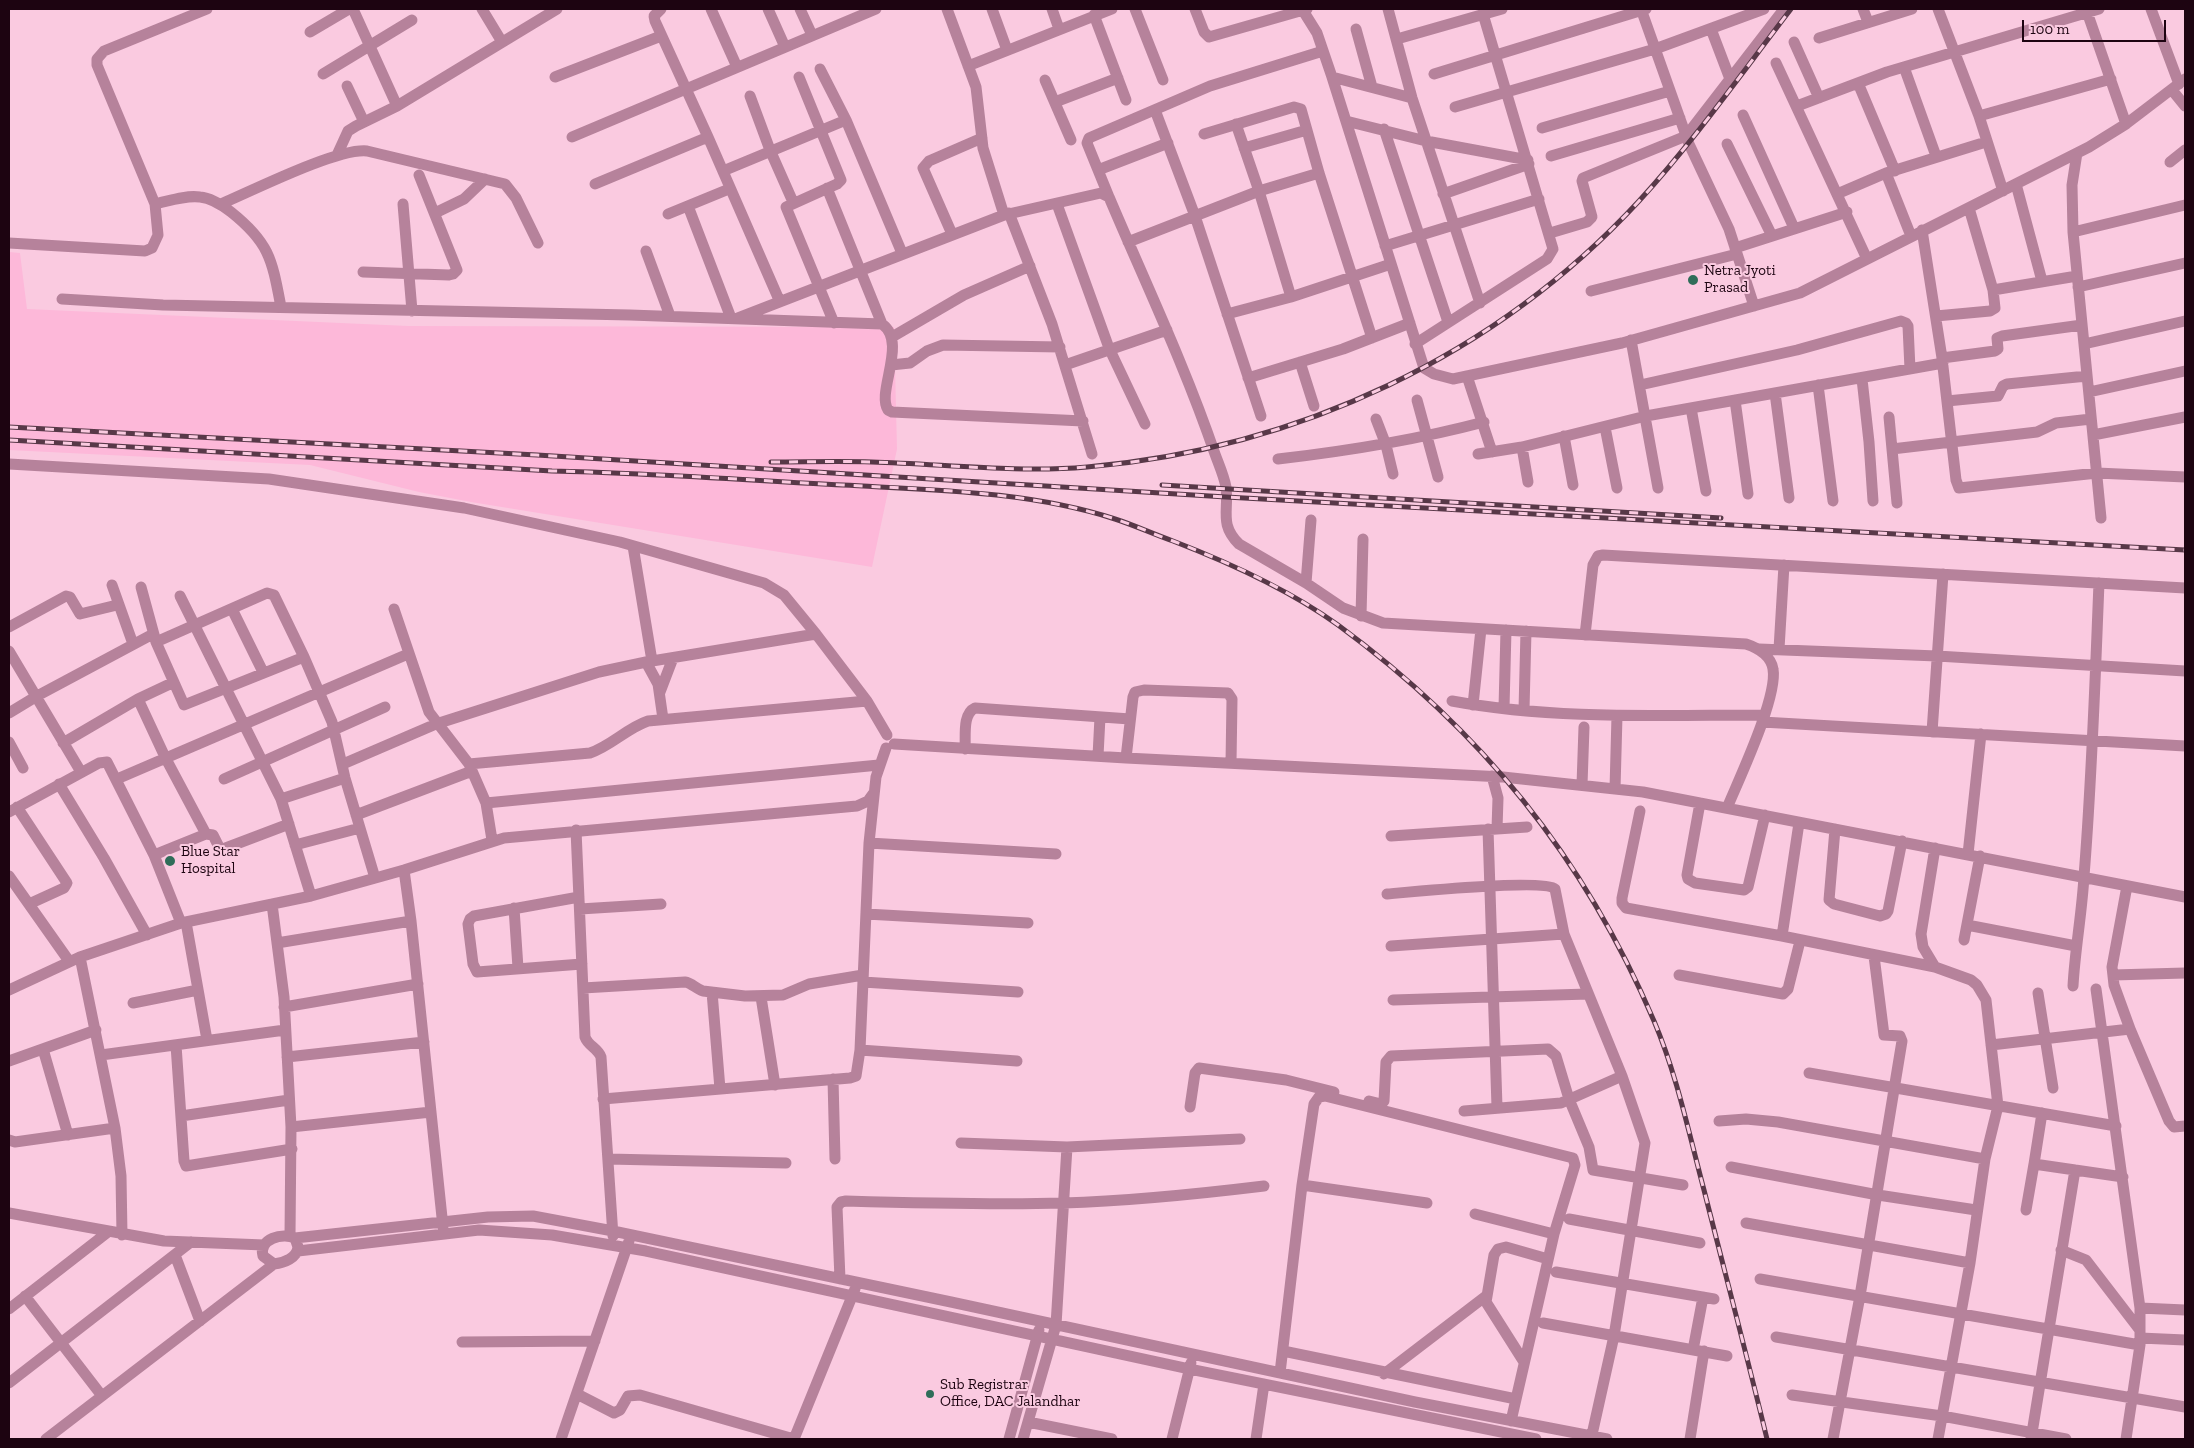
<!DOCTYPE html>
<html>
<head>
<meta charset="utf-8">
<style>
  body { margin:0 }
  #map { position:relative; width:2194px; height:1448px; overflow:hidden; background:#facae0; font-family:"Zilla Slab",serif }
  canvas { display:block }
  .frame { position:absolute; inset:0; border:10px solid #1d0411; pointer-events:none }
  .scale { position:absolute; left:2022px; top:20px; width:144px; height:22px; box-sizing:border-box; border:2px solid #1d0411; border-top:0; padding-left:6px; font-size:15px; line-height:18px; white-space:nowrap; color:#1d0411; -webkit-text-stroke:4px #facae0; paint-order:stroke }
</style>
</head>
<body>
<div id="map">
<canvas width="2194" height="1448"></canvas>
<div class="frame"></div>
<div class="scale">100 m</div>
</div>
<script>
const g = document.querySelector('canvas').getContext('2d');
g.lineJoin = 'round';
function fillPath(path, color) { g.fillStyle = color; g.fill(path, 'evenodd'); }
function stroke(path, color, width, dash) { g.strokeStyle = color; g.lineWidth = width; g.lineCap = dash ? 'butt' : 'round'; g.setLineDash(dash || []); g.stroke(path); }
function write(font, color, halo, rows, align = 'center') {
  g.font = font + ' "Zilla Slab",serif'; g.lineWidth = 4; g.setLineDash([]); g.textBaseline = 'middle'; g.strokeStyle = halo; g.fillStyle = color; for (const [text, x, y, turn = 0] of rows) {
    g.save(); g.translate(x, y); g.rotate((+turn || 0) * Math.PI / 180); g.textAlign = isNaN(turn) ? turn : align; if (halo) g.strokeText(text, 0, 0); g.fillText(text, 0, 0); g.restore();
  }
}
fillPath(new Path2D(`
  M9,252l11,1 7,56 381,17 486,1 3,122 -25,118 -401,-65 -52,-10 -109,-27 -301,-15z`), '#fdb8d9');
stroke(new Path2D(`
  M353,9l44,97
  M482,9l20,33
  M661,9l-7,7 1,5 53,116 72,165
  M711,9l26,58
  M768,9l17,38
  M800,9l12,26
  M947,9l29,78 7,61 21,67
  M992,9l15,41
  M1052,9l7,20
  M1135,9l28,71
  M1195,9l9,23 5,5 98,-28
  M1302,9l15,24 15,44 92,291 10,6 19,5 169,-36 178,-50 289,-146 37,-23 59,-45
  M1388,9l24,89 68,205
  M1641,9l48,135 40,85 25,77
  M1863,9l5,13
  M1938,9l41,107 24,75
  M2086,9l40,115
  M2151,9l28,75
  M1094,15l32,85
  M1356,29l16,58
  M1711,29l19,50
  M310,32l39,-23
  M1819,38l93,-29
  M1397,39l105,-30
  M1794,42l25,56
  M1776,63l91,196
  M968,66l144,-57
  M1904,67l32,89
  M820,69l26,51
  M323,74l89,-54
  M1434,74l212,-65
  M555,77l106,-41
  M799,77l42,103 -4,4 -51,23 48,116
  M1332,77l80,21
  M1045,80l26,60
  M1858,83l37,88
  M347,86l17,36
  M2172,90l13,16
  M750,96l20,54 23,52
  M1055,102l63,-24
  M1797,106l90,-34 212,-63
  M1455,107l200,-58 109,-40
  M1155,110l40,106 66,200
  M1743,115l51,113
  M1979,116l132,-37
  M1346,121l80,20 102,19
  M1236,124l23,67 32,106
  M1542,128l128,-37
  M1384,129l64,193
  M1204,134l90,-27 7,2 18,64 53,165
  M572,137l304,-128
  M1727,144l45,92
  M1244,148l63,-18
  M2077,153l-5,32 1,47 28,286
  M337,155l11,-24 8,-5 41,-20 160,-97
  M1551,156l129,-38
  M2170,162l15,-12
  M1098,170l70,-27
  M723,171l123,-51 56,133
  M1886,173l25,63
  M595,184l113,-47
  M2016,184l26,97
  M827,188l55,136
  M1443,194l86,-30
  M1837,194l49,-21 100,-31
  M1109,197l-22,-54 2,-5 121,-52 113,-35
  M155,204c14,-3 30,-9 45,-7 12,1 22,8 31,15 39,31 41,48 50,95
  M221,204c31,-13 116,-56 146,-53l138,33 11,14 22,45
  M403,204l9,107
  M1057,204l52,144 36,76
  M688,206l43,112
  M435,213l29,-14 21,-20
  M1009,213l43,111 40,130
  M668,214l61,-25
  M1922,230l20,128 14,122 3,8 138,-15 88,4
  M2073,232l112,-27
  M1550,233l37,-11 5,-5 -10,-36 1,-3 103,-42 98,-127
  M952,234l-29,-66 6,-7 53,-23
  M1128,242l131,-51 60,-18
  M9,243l136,8 7,-3 6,-13 -3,-31 -58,-139v-6l7,-8 103,-42
  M1385,246l154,-47
  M1735,248l112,-36
  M646,251l24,65
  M363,272l86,3 4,-1 4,-4 -38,-95
  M2078,287l107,-24
  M1993,290l84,-14
  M1591,291l146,-37
  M62,299l101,6 467,10 252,9c26,18 -6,68 6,86l4,2 191,9
  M1227,314l64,-17 100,-33
  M1936,316l54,-5 5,-3 -2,-18 -24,-82
  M738,318l266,-103 97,-22 8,4c36,85 76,169 106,257 4,11 9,22 11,33 3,24 -7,37 13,57l67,39 37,25 40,15 363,21c12,4 25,12 27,25 5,28 -34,110 -46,139
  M892,337l72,-42 66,-29
  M1631,340l27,148
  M1415,344l132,-85 6,-10 -70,-235
  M2084,344l101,-23
  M1942,358l53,-7 3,-2 -1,-11 5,-2 80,-11
  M1300,362l14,44
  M891,365l19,-2 17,-12 16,-6 117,2
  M1065,365l102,-35
  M1467,376l25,76
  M1248,378l95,-29 67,-26
  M1862,379l7,63 4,59
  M1640,385l157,-35 104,-29 5,2 2,3 2,43
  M1818,385l15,116
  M2089,392l96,-21
  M1775,393l14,105
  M1417,400l21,77
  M1735,400l13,94
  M1947,401l51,-5 5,-10 4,-2 80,-8
  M1691,408l15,83
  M1889,417l8,86
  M1376,419l10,26 7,29
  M1605,427l12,61
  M2093,435l92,-18
  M1564,436l9,49
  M1522,447l6,35
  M1892,449l145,-17 19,-9 35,-4
  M1478,454l44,-7 124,-31 297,-53
  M1278,459c70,-8 138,-19 206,-37
  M9,464l260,15 195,29 156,34 144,41 20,12 32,39 51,67 20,34
  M633,546l19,115
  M1306,583l5,-63
  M112,585l21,59
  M141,587l15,55 28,63 120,-48
  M180,596l101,203 30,97
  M232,609l31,63
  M394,609l35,103 40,52 17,39
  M1361,616l2,-77
  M9,627l57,-31 4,1 10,17 37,-9
  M1585,635l8,-70 5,-9 5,-1 582,33
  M156,642l111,-49 7,2 30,62 28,65 13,56 30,100
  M1759,649l178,7 248,15
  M1779,649l5,-84
  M9,651l72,121
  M646,662l12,22 5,35
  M660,692l13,-34
  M138,699l27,58 41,77
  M1452,701c103,19 209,14 312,14
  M1473,705l8,-76
  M1504,708l2,-78
  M1524,710l2,-79
  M9,713l28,-17 116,-62
  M1762,722l423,24
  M1932,732l11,-158
  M9,742l14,26
  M63,743l75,-44 34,-16
  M894,744l232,14 377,19 140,15 542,105
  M965,749c1,-12 -3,-35 10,-41l155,11
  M1098,756l2,-39
  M1126,758l7,-61 2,-5 9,-2 84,3 4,6 -1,64
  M343,764l93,-40 163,-52 47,-10 170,-28
  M469,764l121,-11c21,-7 37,-25 58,-32l219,-20
  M1492,776l6,22 -1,31
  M117,779l291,-125
  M224,779l161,-72
  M59,784l45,74 43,77
  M1582,785l2,-58
  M1615,789l2,-73
  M281,799l64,-21
  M1700,803l-13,72 1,4 7,4 49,7 4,-3 17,-72
  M17,807l50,76 -3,5 -35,16
  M1640,811l-18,87v5l4,5 156,28 153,31 36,13 6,5 9,15 12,106 -13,53 -15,104 -32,176
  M9,812l90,-49 8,-1 47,93 27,68
  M356,815l116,-44
  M1488,829l9,278
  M1835,829l-6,71 5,4 46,12 6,-2 2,-3 14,-70
  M576,830l9,207c3,9 13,11 16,20l12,179
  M1391,836l136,-9
  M492,840l-6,-37 393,-38
  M869,843l187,11
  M295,845l65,-17
  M1968,854l13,-120
  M154,855l52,-21 7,1 6,12 4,2 66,-25
  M404,870l7,51 32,306
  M9,876l60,85
  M2127,886l-15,81 2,18 16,44 39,92 5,6 11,-1
  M1387,894c23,-2 157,-15 168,-5l9,45 58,142 23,67 -31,193 -23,103
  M579,897l-105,19 -4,3 -2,5 5,40 4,8 105,-8
  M272,904l12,93 7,130 -1,109
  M514,908l4,60
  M580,909l81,-5
  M866,914l162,9
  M186,922l21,118
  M1967,925l109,21
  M1782,936l17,-113
  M1964,940l16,-84
  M277,943l134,-22
  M1391,946l173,-12
  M80,957l35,171 6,48 1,59
  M1935,967l-12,-20 -2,-13 14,-86
  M1679,975l104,19 5,-5 12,-48
  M2113,975l72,-2
  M863,982l155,10
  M2073,986c2,-37 9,-73 11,-110 8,-98 11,-195 15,-293
  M583,988l102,-6c7,1 11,7 18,9l42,5 38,-1 26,-11 54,-9
  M2096,989l44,319v37l-14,94
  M9,990l71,-33 101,-34 130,-27 93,-26 100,-32 353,-32 11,-5 5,-7
  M712,992l8,97
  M2038,993l15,95
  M761,997l14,88
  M1393,1000l195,-6
  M133,1003l65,-13
  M284,1007l134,-23
  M176,1045l8,116 2,5 106,-17
  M1991,1045l139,-16
  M43,1049l25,86
  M860,1050l157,11
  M101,1055l184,-25
  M287,1057l137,-15
  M9,1061l87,-31
  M1809,1073l307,53
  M833,1079l2,80
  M603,1099l247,-21 6,-2 4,-26 9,-207 7,-66 10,-29
  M1369,1101l12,3 3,-3 2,-39 5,-6 157,-7 8,7 13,43 20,48 4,23 90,15
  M1190,1107l5,-34 4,-5 87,12 48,12
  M1464,1111l97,-8 61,-27
  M2042,1113l-8,51 89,13
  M181,1116l108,-16
  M1719,1121l27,-2 32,3 207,37
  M291,1127l140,-15
  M9,1140l6,2 100,-14
  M961,1143l106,4 173,-8
  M608,1159l178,4
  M1731,1167l147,28 98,15
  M1302,1185l125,18
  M2026,1210l8,-46
  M9,1213l155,28 100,4
  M1475,1214l79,20
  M1569,1219l131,24
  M1746,1223l224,40
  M295,1238l193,-21 45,-1 80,15 338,71 464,100 192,37
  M2061,1250l25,10 53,69
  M298,1251l181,-21 73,5 94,16 544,118 346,70
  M175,1255l25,66
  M1556,1272l158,27
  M840,1279l-3,-72 4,-5 5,-1c72,2 145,4 217,2 67,-2 135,-9 201,-17
  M1760,1279l380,66
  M25,1296l77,100
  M2140,1308l45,2
  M9,1309l99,-77
  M1543,1323l184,33
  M1776,1337l409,70
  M2140,1338l45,2
  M462,1342l133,-1
  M1693,1350l10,-53
  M1283,1351l233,48
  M1524,1362l-38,-60 8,-47 4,-6 8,-2 42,12
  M1280,1373l22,-188 12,-81 5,-7 6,-1 248,62 2,7 -21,69 -43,187
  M1384,1374l102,-78
  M9,1383l182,-141
  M577,1394l37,19 6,-3 8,-14 12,-1 154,44
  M1792,1395l150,21 124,23
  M1028,1422l84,17
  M46,1439l228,-175c10,-1 23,-6 24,-17l-3,-9c-12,-6 -37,1 -32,18l11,8
  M561,1439l68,-198
  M794,1439l61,-150
  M1009,1439l30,-109
  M1023,1439l33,-114 11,-178
  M1172,1439l19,-76
  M1256,1439l8,-55
  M1690,1439l14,-88
  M1833,1439l27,-143 42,-255 -2,-5 -16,-1 -10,-79
  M2031,1439l44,-269`), '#b6829b', 11);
const rail = new Path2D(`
  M9,427l528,28 689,42 959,53
  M9,440l543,31c97,2 194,9 291,14 90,5 186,6 272,34 19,6 38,15 58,22 57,22 115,48 165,84 143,105 246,232 316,396 23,54 35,113 50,169 21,83 43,166 63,249
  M771,462c34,0 68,-1 101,0 72,2 144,11 215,5 210,-18 409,-111 552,-266 55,-60 102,-127 152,-192
  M1162,485l559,33`);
stroke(rail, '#583848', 5);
stroke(rail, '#facae0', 3, [9]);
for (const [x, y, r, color] of [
  [1693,280,6,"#2f6d59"],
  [170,861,6,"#2f6d59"],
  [930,1394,5,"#2f6d59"]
]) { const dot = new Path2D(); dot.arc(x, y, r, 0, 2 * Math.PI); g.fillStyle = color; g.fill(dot); stroke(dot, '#facae0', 2); }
write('15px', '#1d0411', '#facae0', [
  ["Netra Jyoti",1704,271],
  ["Prasad",1704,288],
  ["Blue Star",181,852],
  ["Hospital",181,869],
  ["Sub Registrar",940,1385],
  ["Office, DAC Jalandhar",940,1402]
], 'left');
</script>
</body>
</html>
